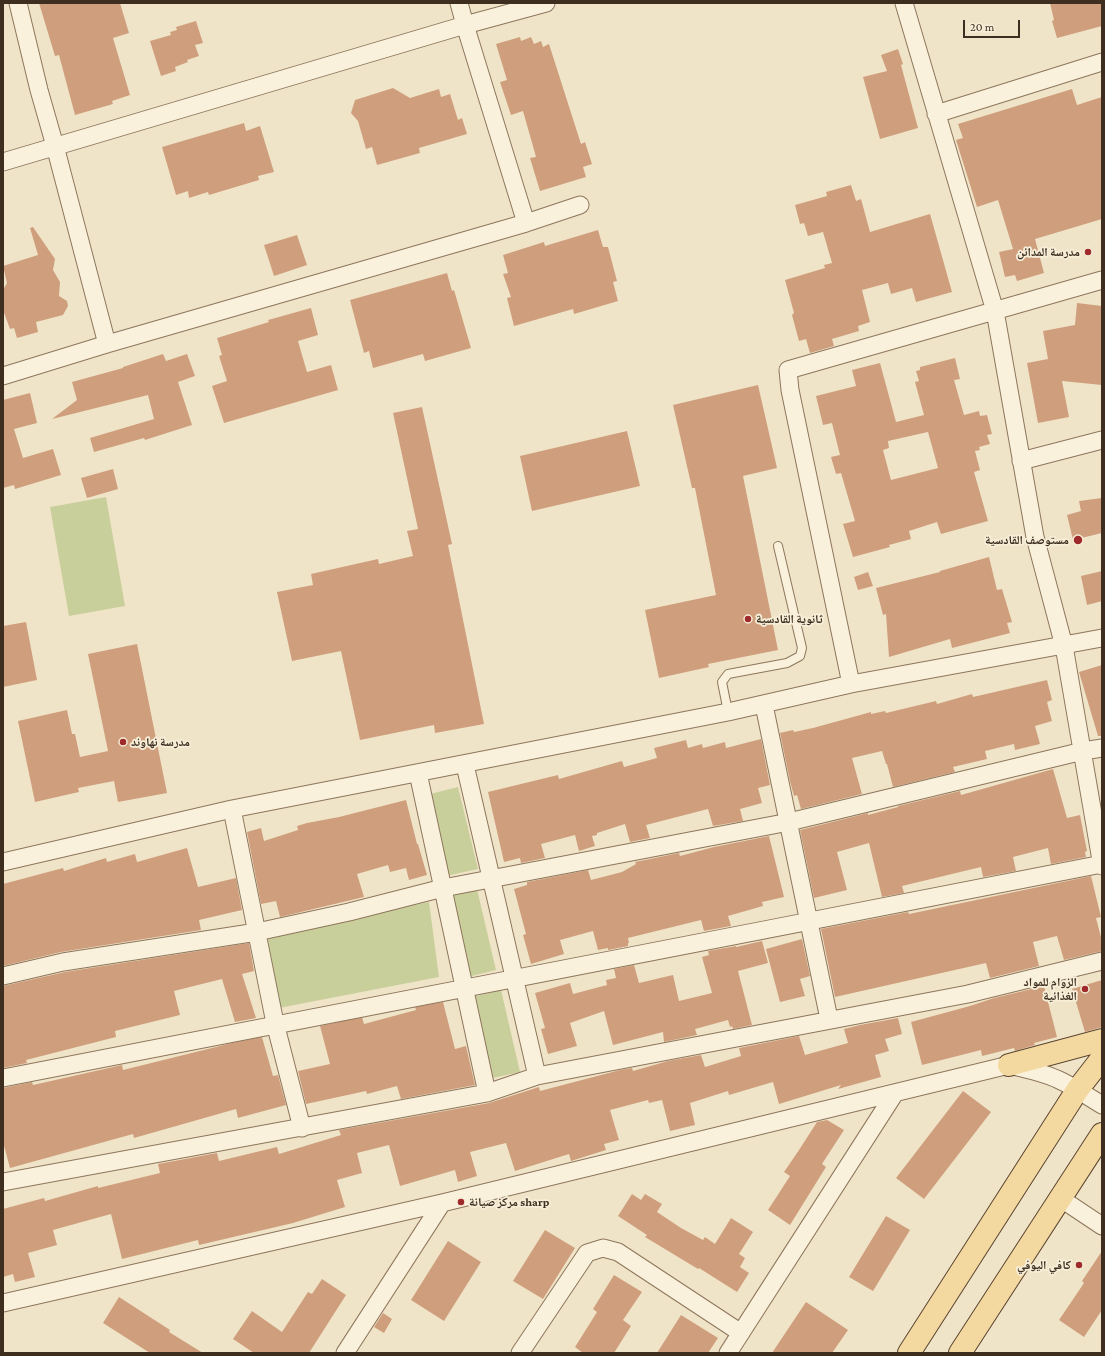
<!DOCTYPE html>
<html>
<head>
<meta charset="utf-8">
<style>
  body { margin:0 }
  #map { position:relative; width:1105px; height:1356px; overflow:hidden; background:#f0e4c8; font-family:"Crimson Pro",serif }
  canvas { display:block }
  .frame { position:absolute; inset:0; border:4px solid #3d2e20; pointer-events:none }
  .scale { position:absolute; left:963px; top:20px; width:57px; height:18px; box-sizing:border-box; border:2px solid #3d2e20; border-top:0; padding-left:5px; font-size:12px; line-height:14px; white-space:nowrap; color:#3d2e20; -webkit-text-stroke:3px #f7eed8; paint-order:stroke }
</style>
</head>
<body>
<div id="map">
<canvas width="1105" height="1356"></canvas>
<div class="frame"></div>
<div class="scale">20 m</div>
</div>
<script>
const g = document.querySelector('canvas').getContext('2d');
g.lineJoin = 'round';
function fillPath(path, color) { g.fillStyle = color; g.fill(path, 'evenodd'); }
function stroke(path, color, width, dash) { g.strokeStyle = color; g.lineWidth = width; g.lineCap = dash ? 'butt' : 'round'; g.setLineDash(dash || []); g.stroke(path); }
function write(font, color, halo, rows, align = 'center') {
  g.font = font + ' "Crimson Pro","Noto Naskh Arabic",serif'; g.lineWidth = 3.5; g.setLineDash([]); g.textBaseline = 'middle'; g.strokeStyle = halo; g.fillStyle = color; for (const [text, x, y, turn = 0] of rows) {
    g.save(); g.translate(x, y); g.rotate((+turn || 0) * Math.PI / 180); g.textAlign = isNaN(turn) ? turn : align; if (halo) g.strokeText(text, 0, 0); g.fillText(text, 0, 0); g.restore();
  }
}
fillPath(new Path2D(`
  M106,497l19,109 -56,10 -19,-109z
  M458,787l20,82 -32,7 -20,-81z
  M477,889l19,81 -32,8 -19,-81z
  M429,902l10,75 -160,31 -17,-72z
  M501,990l19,82 -32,7 -19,-81z`), '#c9cf9b');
fillPath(new Path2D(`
  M39,3h81l9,30 -16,5 17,57 -18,6 1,3 -38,11 -16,-60 -4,1z
  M1050,3h52v23l-45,12 -5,-17 2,-1z
  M196,21l7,22 -8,2 4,11 -12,4 1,2 -13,5 1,4 -15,5 -11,-35 21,-6 -1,-3 7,-2 -1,-3z
  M520,37l1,4 10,-4 3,7 7,-3 2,6 6,-3 32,100 4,-2 7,22 -9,3 3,10 -46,14 -10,-33 6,-1 -13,-46 -12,4 -11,-33 7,-2 -11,-36z
  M898,49l5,15 -2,1 17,63 -38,11 -17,-62 24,-6 -6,-16z
  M393,88l17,10 29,-9 2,8 9,-3 8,26 4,-2 5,16 -48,14 1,5 -43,12 -5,-18 -6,2 -8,-28 -7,-8 4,-13z
  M1072,89l5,16 25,-8v122l-67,20 9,34 -27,8 -2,-6 -10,2 -6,-25 14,-3 -15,-49 -21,7 -21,-67 7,-2 -5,-14z
  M244,123l2,8 14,-5 14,46 -16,4 1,4 -50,15 -1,-3 -19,6 -1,-7 -12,4 -14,-48z
  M851,185l5,16 5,-2 9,33 60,-18 22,78 -36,10 -4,-14 -21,6 -3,-11 -26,7 8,32 -12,4 1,5 -27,8 2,7 -24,7 -4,-14 -7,2 -7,-26 2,-2 -9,-33 40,-12 -1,-3 8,-2 -9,-31 -15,4 -4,-13 -4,1 -5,-19 32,-9 -1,-4z
  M33,227l22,32 -2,11 7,12 -1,14 8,5 1,5 -5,9 -27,7 2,10 -21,6 -3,-10 -4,1 -7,-19v-20l4,-7 -4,-17 35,-11 -8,-27z
  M598,230l5,17h5l9,34 -4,1 5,19 -44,13 -1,-5 -59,17 -7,-28 4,-1 -8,-23 5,-1 -5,-18 41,-13 1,4z
  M297,235l10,30 -33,11 -10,-31z
  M447,273l5,18 2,-1 17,58 -46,13 -2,-7 -50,14 -4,-17 -5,2 -14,-53z
  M1077,303l25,3v79l-40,-4 7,36 -31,6 -11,-60 21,-4 -5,-28 32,-6z
  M311,308l7,27 -20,6 9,31 24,-7 7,25 -114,33 -12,-37 15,-5 -8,-25 3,-1 -5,-17 52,-16 -1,-2z
  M163,354l3,7 21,-7 8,22 -17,6 14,43 -47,15 -1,-2 -50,14 -4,-14 64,-19 -6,-24 -96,24 25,-19 -5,-18 51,-14v-1z
  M955,358l5,21 -6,1 10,35 15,-4 1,5 7,-1 5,19 -5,1 3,9 -11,3 1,3 -5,1 5,19 -6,2 14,49 -47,13 -4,-12 -28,9 2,8 -22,6 1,2 -37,10 -10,-33 12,-3 -14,-48 -5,1 -5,-17 9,-2 -8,-32 -9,2 -7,-29 40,-10 -4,-16 28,-7 16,59 28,-7 -9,-33 4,-1 -3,-10 4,-1v-3zM928,432l10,36 -47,12 -8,-30 6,-2 -1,-7z
  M758,385l19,83 -34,8 35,174 -70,14 1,3 -50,11 -14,-68 71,-15 -21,-107h-3l-19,-83z
  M30,393l7,30 -23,6 9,29 30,-9 8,26 -46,14 -1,-4 -11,3v-88z
  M422,407l30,137 -4,1 36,179 -49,9 -1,-8 -74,15 -19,-89 -49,10 -15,-69 36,-7 -2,-11 67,-15 1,5 34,-8 -6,-25 11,-2 -25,-116z
  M627,431l13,55 -108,25 -12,-55z
  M113,469l5,20 -31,9 -6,-20z
  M1102,498v35l-29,7 -6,-25 14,-4 -2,-10z
  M989,557l8,33 5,-1 10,33 -5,1 3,10 -58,15 -2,-9 -61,18 -3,-43 -3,1 -7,-27 64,-16v-1z
  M1102,571v30l-15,4 -6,-29z
  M868,572l5,14 -15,4 -4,-13z
  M26,622l11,58 -34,7v-61z
  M137,644l30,149 -49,9 -4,-21 -36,7 1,4 -44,10 -17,-81 49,-11 5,24h3l5,23 28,-6 -20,-97z
  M1102,665v71h-4l-19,-64z
  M1047,680l5,20 -5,2 5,19 -17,5 5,18 -25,6 -1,-6 -29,7 2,8 -34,8 2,5 -62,15 -6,-23h-1l-4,-13 -30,7 10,36 -61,15 -4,-14 -3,1 -4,-15 -10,-48 13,-3 1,2 19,-4 58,-16v2l14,-3 1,2 50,-12 1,3 35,-10 1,3z
  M761,739l9,46 -12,3 4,15 -22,6 3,12 -30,5 -5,-17 -62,16 4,13 -20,4 -5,-18 -28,9v2l-5,1 3,10 -16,5 -4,-16 -34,9 4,14 -24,5 -1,-5 -16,4 -16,-70 70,-17 1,4 63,-18 2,6 33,-9 -3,-10 32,-8 2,8 14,-4 1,4 22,-6 1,6z
  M1053,769l14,49 13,-3 7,36 -2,1 1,5 -35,7 -3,-16 -35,9 3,14 -33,6 -2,-10 -79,19 2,7 -22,4 -13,-54 -32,9 10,38 -33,8 -14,-68 68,-17v2l30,-8v-1l62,-15 1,4z
  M406,800l11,44h1l9,31 -18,5 -3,-12 -16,4 -2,-7 -31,9 7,23 -84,20 -4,-16 -15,3 -14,-72 14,-4 3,13 34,-11 -1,-4 10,-3 32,-6z
  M769,836l15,61 -22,5 1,4 -35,10 3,10 -27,5 -3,-11 -73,18 1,5h-1v3l-20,4v-2l-10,2 -5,-19 -33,9 4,14 -33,10 -8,-29 3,-1 -12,-45 13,-4v-3l61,-12 3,10 31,-8 14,-8 -1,-2 44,-9 1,3 34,-9z
  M187,848l11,39 38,-9 6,32 -43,10 2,10 -140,22 -58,14v-82l60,-16 1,3 42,-13 1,4 28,-8 2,8z
  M1091,876l10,41 -5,1 6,23v10l-38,9 -7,-24 -24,6 6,24 -49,12 -4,-15 -151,34 -14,-68 87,-17 1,2z
  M802,939l8,37 -10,3 5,17 -25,6 -14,-53z
  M762,941l6,22 -30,8 14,54 -19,4 -1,-3 -2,1 -2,-7 -33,9 2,6 -33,7 -1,-10 -50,13 -9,-34 -34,12 7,23 -29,8 -7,-25 4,-1 -10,-35 35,-10 3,11 34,-9 -1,-5 10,-2 -2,-9 20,-4 5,18 34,-8 6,26 33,-8 -10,-36 7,-2 -1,-4 28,-5v1z
  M249,943l5,28 -12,3 14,44 -21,4 -13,-43 -48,12 6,24 -65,16 1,6 -90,23 1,3 -24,5v-82l62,-14z
  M1102,980v47l-17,5 -13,-43z
  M1044,986l13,51 -23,6 1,2 -20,6 -1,-3 -32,8 -1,-6 -59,15 -11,-43 59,-16 24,-8z
  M443,1002l12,47 11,-3 9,39 -74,14 -4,-13 -30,8 -1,-3 -60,13 -8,-33 32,-7 -10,-38 42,-9 2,7 52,-14 -1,-3z
  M898,1018l4,16 -17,5 4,12 -14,4 6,22 -43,12 3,-4 -62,19 -6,-22 -44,13 -1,-4 -38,12 5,22 -25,6 -8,-31 -13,3 -1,-3 -38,10 9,30 -15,4 2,6 -35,11 -2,-7 -54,17 -9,-28 -36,9 7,24 -19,6 -3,-12 -55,16 -11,-41 -32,8 5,20 -25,7 8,27 -52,16 -94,22 -1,-5 -76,19 -11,-45 -58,16 4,15 -29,8 7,24 -20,5 -2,-8 -10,3v-68l41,-11 1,3 53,-15v2l62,-15 -2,-9 59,-11 2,8 58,-14 2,7 62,-19 -2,-5 150,-27 50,-16 1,4 80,-21 12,-2 1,3 35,-10 33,-6 4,12 36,-11 -2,-8 60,-12 6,19 43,-12 -4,-14 16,-4z
  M262,1037l11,39 5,-1 8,30 -48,13 -2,-9 -102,29 -1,-4 -123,34 -7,-26v-54l29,-6 1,3 89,-20 1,5 113,-28z
  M963,1091l28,21 -67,87 -28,-21z
  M827,1120l17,10 -22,34 4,3 -36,58 -22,-15 22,-34 -6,-4 15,-22 18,-28z
  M632,1194l9,6 4,-6 17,10 -5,8 24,16 22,12 2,-3 10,7 16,-26 22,14 -14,22 6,4 -5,9 9,6 -12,19 -38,-24 -1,1 -53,-32 2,-2 -29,-19z
  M886,1216l24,14 -37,61 -24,-14z
  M545,1230l30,18 -32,51 -30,-18z
  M448,1241l33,21 -37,59 -33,-21z
  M1102,1251v59l-18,27 -25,-17 25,-37 -2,-2z
  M614,1275l28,17 -19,28 8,6 -17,27h-31l-8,-6 22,-35 -4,-3z
  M322,1279l24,16 -37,58h-55l-21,-14 19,-28 30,21 26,-40 4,2z
  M119,1297l51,33 -1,2 34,21h-53l-47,-30z
  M806,1302l42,28 -16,23h-60z
  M383,1313l9,6 -8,14 -10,-6z
  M681,1315l37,23 -10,15h-51z`), '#cf9f7d');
const lane = new Path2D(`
  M728,712l-6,-30 6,-8 59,-11 13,-7 2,-8 -24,-102`);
const street = new Path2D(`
  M18,3l21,87 16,56 52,198
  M459,3l6,22 61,198
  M904,3l91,308 40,226 29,109 38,220
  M936,114l166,-52
  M3,162l462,-137 81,-22
  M3,376l104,-32 419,-121 54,-18
  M1021,461l81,-21
  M851,684l-61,-294 -2,-20 314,-90
  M764,705l65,314
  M465,765l72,311
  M418,773l69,320
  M232,809l43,214 27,105
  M3,862l229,-53 496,-97 123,-28 251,-46
  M3,976l60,-14 194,-30 92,-20 94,-24 346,-66 294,-71 19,-3
  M3,1078c366,-74 733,-141 1099,-214
  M3,1182l484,-89 50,-17 431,-82 134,-33
  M1060,1198l42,28
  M3,1303l439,-100 567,-138c16,4 33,7 48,14 16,7 30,17 45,26
  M345,1353l97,-150
  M520,1353l67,-100 16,-5 15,4 123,81
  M728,1353l167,-260`);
const primary = new Path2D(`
  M1009,1065l93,-25
  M909,1353l169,-264 24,-31
  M960,1353l142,-219`);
stroke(lane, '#8d765c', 10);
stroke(street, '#8d765c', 19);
stroke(primary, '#5b4430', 24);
stroke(lane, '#faf1dc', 8);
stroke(street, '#faf1dc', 17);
stroke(primary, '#f3d9a0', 22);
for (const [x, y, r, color] of [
  [1088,252,4,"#9e2a2b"],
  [1078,540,5,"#9e2a2b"],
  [748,619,4,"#9e2a2b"],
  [123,742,4,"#9e2a2b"],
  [1085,989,4,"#9e2a2b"],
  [461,1202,4,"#9e2a2b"],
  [1079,1265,4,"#9e2a2b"]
]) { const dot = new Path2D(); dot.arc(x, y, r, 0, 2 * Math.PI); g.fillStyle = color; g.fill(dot); stroke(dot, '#f7eed8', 1.5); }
write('bold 12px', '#3d2e20', '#f7eed8', [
  ["مدرسة المدائن",1080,252],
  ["مستوصف القادسية",1069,540],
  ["ثانوية القادسية",756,619,"left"],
  ["مدرسة نهاوند",131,742,"left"],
  ["الزوام للمواد",1077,982],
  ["الغذائية",1077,996],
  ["مركز صيانة sharp",469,1202,"left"],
  ["كافي اليوفي",1071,1265]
], 'right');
</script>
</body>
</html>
